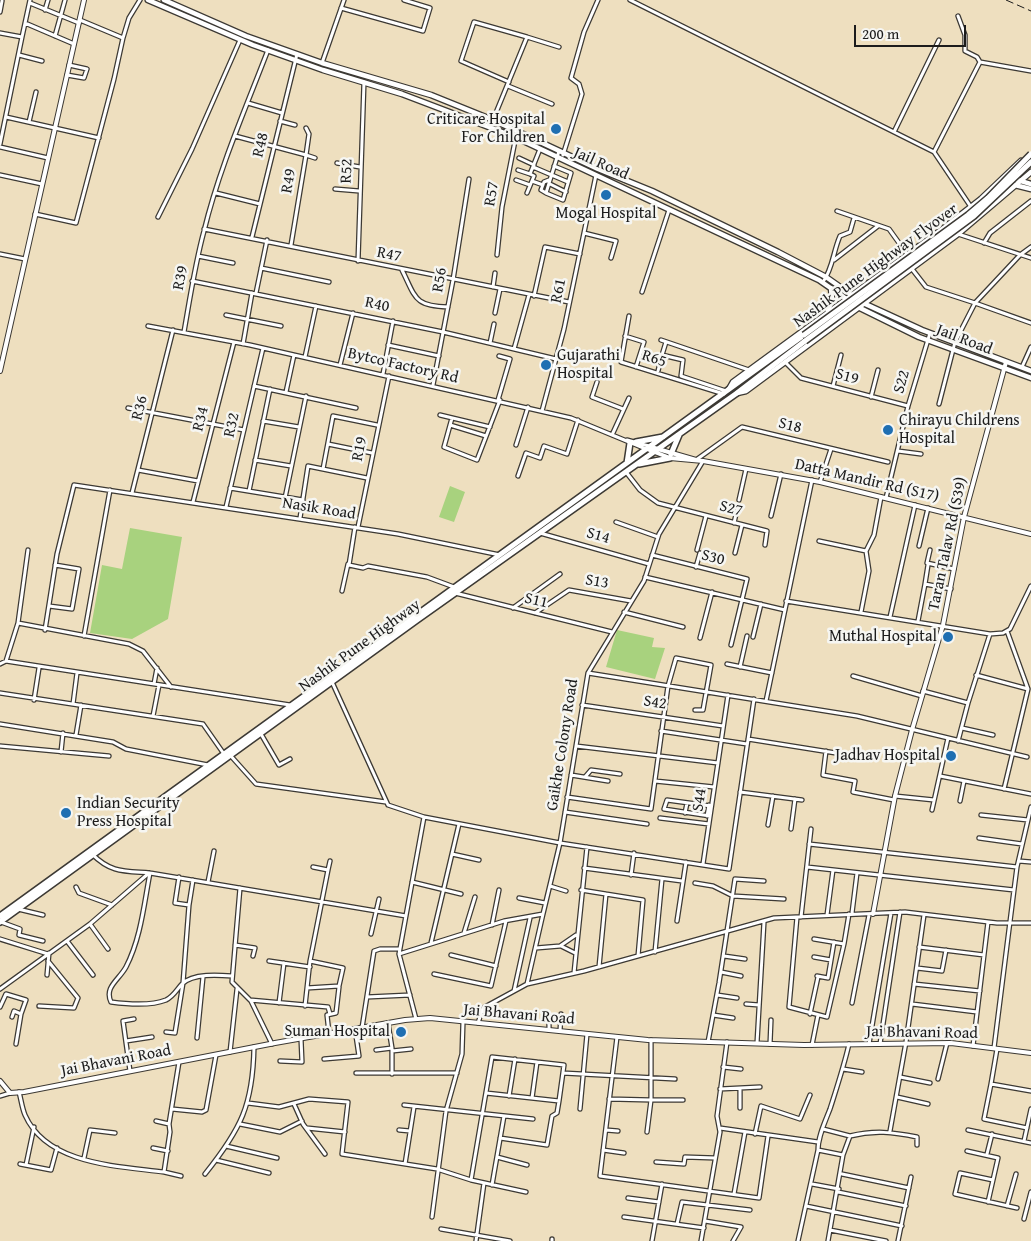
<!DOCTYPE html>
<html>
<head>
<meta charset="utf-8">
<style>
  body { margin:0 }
  #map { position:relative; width:1031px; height:1241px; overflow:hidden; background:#eedfbf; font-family:"Gentium Book Plus",serif }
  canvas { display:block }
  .scale { position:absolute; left:854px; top:25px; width:112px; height:22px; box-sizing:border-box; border:2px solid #1c1c1c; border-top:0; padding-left:6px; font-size:15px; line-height:18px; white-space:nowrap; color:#1c1c1c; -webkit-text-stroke:4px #f6f6f2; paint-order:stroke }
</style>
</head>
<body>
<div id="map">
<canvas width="1031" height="1241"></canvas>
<div class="scale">200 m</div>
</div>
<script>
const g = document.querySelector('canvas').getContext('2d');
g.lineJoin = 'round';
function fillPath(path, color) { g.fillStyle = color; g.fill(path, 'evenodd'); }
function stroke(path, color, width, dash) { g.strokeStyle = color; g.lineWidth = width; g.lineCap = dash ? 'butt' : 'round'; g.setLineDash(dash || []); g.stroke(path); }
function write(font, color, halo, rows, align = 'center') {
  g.font = font + ' "Gentium Book Plus",serif'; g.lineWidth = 5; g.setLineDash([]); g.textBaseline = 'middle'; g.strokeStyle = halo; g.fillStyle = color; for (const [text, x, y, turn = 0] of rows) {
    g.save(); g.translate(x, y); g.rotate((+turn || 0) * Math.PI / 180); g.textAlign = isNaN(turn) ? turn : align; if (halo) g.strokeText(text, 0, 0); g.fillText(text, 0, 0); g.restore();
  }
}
fillPath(new Path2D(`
  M450,486l15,6 -11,30 -15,-5z
  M130,528l52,9 -14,82 -36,20 -42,-6 12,-68 20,4z
  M617,630l37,8 -2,9 13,1 -10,31 -49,-12z`), '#a8d27e');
const minor = new Path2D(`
  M630,0l304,152
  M30,3l49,20
  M341,8l82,23 7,-23 -26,-8
  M45,10l3,-10
  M0,12l2,-11
  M958,16l7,19v16l12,6 3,5
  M25,23l49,21
  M0,33l22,4 8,-37
  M55,36l10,-36
  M527,37l32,10
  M123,38l6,-20 11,-18
  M19,55l23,6
  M322,63l22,-63
  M67,75l17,3 3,-9 -18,-4
  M508,86l44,18
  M248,103l34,10
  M6,117l93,21
  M493,120l34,-83 -53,-15 -13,39 48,21
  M280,121l15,4
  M29,122l7,-30
  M306,128l3,6 -3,21 9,3
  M894,132l45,-92
  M235,136l71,19 -15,90
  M0,144l22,-107
  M0,147l48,11
  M563,155l19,-61 -3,-10 -8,-6 13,-46 14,-32
  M519,158l15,7
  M337,163l23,4
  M533,167l35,15
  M518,170l12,4
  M0,175l42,9
  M516,180l14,5
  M549,180l-5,2 -3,8 5,3 13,-42
  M532,181l11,4
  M550,184l16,8
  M335,189l24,2
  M216,193l44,11
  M527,193l7,-17 -4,-2 10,-25
  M546,193l17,7 8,-27 -17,-7
  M971,207l-37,-55 46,-90 51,9
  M837,211l52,18 18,25
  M35,214l41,9 38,-144 9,-41 -43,-18
  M158,217l34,-68 48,-109
  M204,229l365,73
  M584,233l32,8 -5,17
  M958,234l73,24
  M252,237l45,-183
  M984,243l6,-10 41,-32
  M1031,247l-11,8 -45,48 56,20
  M0,254l25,5
  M497,255l5,-48 15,-76
  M198,256l35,7
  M834,260l44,-34
  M358,261l6,-179
  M261,268l68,14
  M912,269l14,18 49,16 -20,39 -16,62
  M402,270c14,28 12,36 46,37
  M192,281l251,51 113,27
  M823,282c10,-14 10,-30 17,-46l10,-4 4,-14
  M493,287l2,-14
  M642,292l27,-82
  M256,293l11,-53
  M534,296l11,-49 35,7
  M495,313l5,-24
  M226,315l55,11
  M629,316l-8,46 103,32
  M148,326l102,19 321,73 75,31
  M184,332c6,-34 11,-68 20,-101 15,-62 41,-121 64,-181
  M625,336l19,6 -8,25
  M661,340l88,30
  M490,343l4,-19
  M243,344l9,-51
  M388,345l51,11
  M514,349l15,-54
  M662,355l4,-13
  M305,357l11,-51
  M785,362l16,16 107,28
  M340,365l13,-52
  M1022,367l9,-20
  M658,371l4,-16 21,5 -2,16 45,15
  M383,374l10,-53
  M597,382l-5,15 31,12
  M433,385l20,-105 16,-101
  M254,386l102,22
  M833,386l8,-31
  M286,392l8,-37
  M871,397l7,-27
  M498,400l12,-41 -11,-3
  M128,408l116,22
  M542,411l22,-82 32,-154
  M440,415l50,12
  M452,418l-8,29 33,13 23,-60
  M263,421l36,6
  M450,425l36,11
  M612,435l17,-37
  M627,440l22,6
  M328,444l44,9
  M516,445l12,-38
  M898,451l23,3
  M255,460l36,6
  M696,460l46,-33 146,35
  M703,461l-44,73 -15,47 -56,92 -28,170 169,26 25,-170
  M323,469l10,-53 44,9
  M138,470l60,11
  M626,472l14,18 18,13 109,28 -2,14
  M518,476l8,-23 14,5 4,-12 23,8 11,-34
  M820,482l11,-33
  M230,488l73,12
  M249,491l21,-102
  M132,493l41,-163
  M285,498l21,-102
  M886,498l22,-92 22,-73
  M739,500l7,-31
  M193,502l41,-160
  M226,507l37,-159
  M771,516l10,-42
  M300,518l8,-52 59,12
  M616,522l42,15
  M734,523l3,-13
  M355,527l-6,38 14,3 5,-2 59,11 27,10
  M358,527l31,-151
  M540,533l109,31
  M819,541l47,10
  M919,546l9,-38
  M697,550l9,-34
  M930,550l-3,13 27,6
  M735,553l7,-28
  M652,555l95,24 -16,66
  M696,567l4,-14
  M645,577l140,33
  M925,584l3,-19
  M342,591l6,-27
  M455,593l157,39
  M786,601l204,33 13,-1 7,-4 21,-43
  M49,606l23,3 7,-40 -24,-4
  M513,608l47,-34
  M624,612l59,15
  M861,612l8,-41 -3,-20 8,-16 7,-38
  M535,613l34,-23 62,11
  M890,617l25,-112
  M918,621l7,-37 26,5
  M18,623l111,21 14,7 28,36
  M45,630l12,-76 17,-69 324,49 102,21
  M84,636l26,-146
  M753,637l8,-33
  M700,638l12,-46
  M6,661l12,-38 10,-73
  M0,664l6,-3 284,44
  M727,664l45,9
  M740,667l7,-31
  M588,673l269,43 170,41
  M976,675l52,14
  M853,676l69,20
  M332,682l56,123 36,12 -25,137 17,65
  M154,684l3,-16
  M923,691l45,12 -10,38
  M0,693l203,31 21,30
  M34,700l5,-32
  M766,701l46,-221
  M968,703l22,-69
  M73,704l4,-31
  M582,705l141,21
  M153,716l6,-31
  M0,724l113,18 13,7 82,16
  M962,728l31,7
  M661,731l86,13
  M261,734l18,31 11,-6
  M76,735l5,-30
  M748,739l113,18
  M0,746l109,10
  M576,746l142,17
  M826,751l-3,24 32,6 -2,11 41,8
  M61,752l2,-19
  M230,755l26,29 130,18
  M571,775l37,6
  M940,776l91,18
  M585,777l6,-7 29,4
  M655,781l59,6
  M1004,789l24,-100 -21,-58
  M740,792l62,8
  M895,796l39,4
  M567,797l84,12 17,-123 8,-28 35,7 -8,45h-8
  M960,801l4,-20
  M932,810l16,-72
  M565,812l82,12
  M685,813l2,-10
  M981,815l47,5
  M707,816l2,-11
  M710,816l-46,-7 3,-9 44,6
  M660,818l49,6
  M768,825l5,-29
  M791,829l4,-30
  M979,838l43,6
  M809,844l208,23 -3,23
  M92,854c19,19 32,17 58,19l256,43
  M452,854l27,6
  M1019,861l12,1
  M703,864l25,-169
  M807,867l207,23 -20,158
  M1017,867l14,-60
  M584,868l98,13
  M328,870l2,-9
  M150,873c-6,31 -9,65 -24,94 -7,13 -22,20 -15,35 15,2 40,4 55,-2 8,-4 11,-11 16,-16 11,-11 37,-9 50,-8
  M631,875l3,-22
  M208,882l6,-31
  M412,882l49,12
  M695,883l18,3 20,10 51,3
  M550,886l16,5
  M76,887l3,6 33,12
  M240,888l-8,94 19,19 21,43
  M581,890l62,10 -5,56
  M519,898l26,5
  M189,905l4,-25
  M18,909l25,6
  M852,913l5,-40
  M827,915l6,-45
  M797,917l-8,90 38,10 17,-73
  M801,917l10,-88
  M677,921l9,-59
  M1,922l19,7 -1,6 24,6
  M90,924l18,25
  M492,925l7,-35
  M464,933l11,-36
  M371,934l8,-35
  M0,939l48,15
  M814,939l30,5 5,-30
  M67,941l26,34
  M431,943l28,-119
  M235,945l20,3 -2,8
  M561,946l14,7
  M919,947l65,8
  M536,948l24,-2 16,-11
  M655,952l7,-73
  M399,954l105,-33 39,-7 17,-71 -136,-26
  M451,955l45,11
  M724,956l21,3
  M814,957l17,3
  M269,961l41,6
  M599,967l7,-73
  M917,968l25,3 4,-21
  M721,972l20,4
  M574,973l13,-126
  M434,974l57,12 15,-65
  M47,975l2,-22
  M817,976l11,2 6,-36
  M527,984l16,-70
  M914,984l66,7
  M307,988l32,-2 4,-18 -33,-7
  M0,989l90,-65 59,-51
  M514,991l16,-73
  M717,995l20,3
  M367,997l43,-2
  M250,1000l78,7 2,7
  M279,1003l5,-40
  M852,1003l17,-88
  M746,1004l13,1
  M912,1004l65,8
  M39,1006l35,2 4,-10 -30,-37
  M305,1006l5,-45 18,-91 -15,-3
  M0,1007l6,-13 20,6 -5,14 -5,30
  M810,1014l8,-37
  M713,1015l20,3
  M12,1017l2,-6 7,3
  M388,1023l4,25v26
  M478,1023l5,-15 44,-24 57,-13 190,-53 131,-6 92,11h34
  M362,1028l12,-77 6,-2h20
  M549,1030v-12
  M560,1031l1,-17
  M166,1032l9,1 8,-50 6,-78 -14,-2 4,-26
  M329,1033l-2,-18 9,-2 3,-26
  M617,1037l-17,139 159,22 9,-62
  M197,1038l6,-61
  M126,1041l26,-4
  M708,1042l11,-59 16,-104 29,2
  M757,1043l7,-121
  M770,1044l1,-24
  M869,1044l22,-131
  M880,1044l20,-132
  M812,1045l6,-30
  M973,1046l15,-124
  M997,1049l-6,35 40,7
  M376,1050l16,-2
  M392,1051l19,-2
  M230,1052l7,-63
  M324,1059l35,-3 -4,-27
  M280,1061l22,1 -1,-23
  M179,1062l-10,62 1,8 -6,40 17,4
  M723,1067l18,2
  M843,1069l19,3
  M130,1071l-7,-50 11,-2
  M356,1073h101
  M563,1073l112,6
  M900,1077l30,6
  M938,1079l9,-36
  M991,1084l-7,35 43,9
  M720,1089l40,-2
  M19,1092c2,7 3,16 6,23 22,50 93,51 139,57
  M0,1096l10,-3
  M509,1096l6,-37
  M897,1097l31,7
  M532,1098l5,-36
  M609,1099l42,1v-60
  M248,1103l31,4 30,-8 39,3 -6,52 95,15 34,11 55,12
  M294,1104l9,20 22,30
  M404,1105l129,14
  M740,1108v-19
  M172,1109l30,3 4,-2 10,-55
  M580,1109l7,-75
  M156,1121l13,3
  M240,1124l40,8 22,-11
  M307,1128l38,4
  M720,1128l98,14
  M823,1129l27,7 -7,19 -25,-5c0,-14 7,-28 12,-41 7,-22 14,-43 19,-65
  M399,1130l11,1
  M606,1130l12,1
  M968,1130l63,13
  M890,1131l16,-89 18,-127
  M647,1132l4,-32h32
  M755,1134l6,-28 39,13 10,-24
  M850,1136c24,-6 43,-4 67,1v8
  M500,1138l47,7 5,-29 5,-3 2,-12
  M1024,1141l7,-32
  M226,1146l51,12
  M153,1148l15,3
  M603,1150l21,3
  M967,1151l31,7 -10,44
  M987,1154l5,-20
  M497,1157l30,8
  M84,1158l6,-28 25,3
  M216,1160l53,13
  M656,1162l28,2 1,-7 30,1
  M20,1164l31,6 6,-22
  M405,1164l9,-57
  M26,1165l8,-38
  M205,1174c36,-45 48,-69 49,-127
  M842,1174l67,14
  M471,1180l21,-123 72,8 -5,36 -73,-8
  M993,1180l-33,-7 -5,21 62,14
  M812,1184l27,5
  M492,1185l12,-69
  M838,1192l68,14
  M734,1194l11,-62
  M628,1198l31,4
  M806,1206l96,20
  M1007,1206l9,-32
  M432,1217l14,-106 16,-57 1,-32
  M624,1217l80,11
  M1024,1219l7,-27
  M705,1221l36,6 -8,14
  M677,1224l5,-22 68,8
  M441,1229l69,12
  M830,1230l56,11
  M476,1241l8,-58
  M552,1241v-2
  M652,1241l10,-57
  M701,1241l19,-109 -3,-16 10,-74
  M798,1241l20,-91
  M828,1241l15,-86
  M898,1241l13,-64`);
const tertiary = new Path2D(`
  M0,371l84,-371
  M651,447l45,13
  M647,449l23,9 33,3 117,21 211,52
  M873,914l22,-118 17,-66 31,-105 21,-108 42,-155
  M0,1081l10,12 14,-1 251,-49 130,-23 25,-2 218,22 156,5 147,-2 80,10`);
const secondary = new Path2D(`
  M1011,178l20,6
  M1015,185l16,4
  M729,389l4,-7 212,-155 36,-28 40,-38
  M737,393l9,-2 212,-157 73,-62`);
const primary = new Path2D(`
  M148,0l105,45 70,25 79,24 113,43 304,143 39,27 61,30 112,41
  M164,0l82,36 76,27 109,32 62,25 105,49 54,22 126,61 48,25 37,26 59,27 109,41
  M828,311l4,-12 -1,-11`);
const trunk = new Path2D(`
  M636,442l27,-5
  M671,454l8,-19
  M627,463l3,-20
  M639,464l31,-6
  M0,916l804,-581
  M0,922l417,-302 320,-227 68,-52`);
stroke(minor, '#3c3934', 5.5);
stroke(tertiary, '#3c3934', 6);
stroke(secondary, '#3c3934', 7);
stroke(primary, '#3c3934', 7);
stroke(trunk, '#3c3934', 8);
stroke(minor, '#fff', 3);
stroke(tertiary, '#fff', 4);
stroke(secondary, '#fff', 4.5);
stroke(primary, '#fff', 4.5);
stroke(trunk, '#fff', 5);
stroke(new Path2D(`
  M1006,0l25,11`), '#1c1c1c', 1, [8, 4]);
const trunkBridge = new Path2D(`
  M804,335l164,-120 20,-17 43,-44
  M805,341l169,-125 57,-54`);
stroke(trunkBridge, '#3c3934', 8, []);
stroke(trunkBridge, '#fff', 5);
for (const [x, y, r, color] of [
  [556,129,6,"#1f6fb2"],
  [606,195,6,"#1f6fb2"],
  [546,365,6,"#1f6fb2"],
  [888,430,6,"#1f6fb2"],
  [948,637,6,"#1f6fb2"],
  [951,756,6,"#1f6fb2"],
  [66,813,6,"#1f6fb2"],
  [401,1032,6,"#1f6fb2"]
]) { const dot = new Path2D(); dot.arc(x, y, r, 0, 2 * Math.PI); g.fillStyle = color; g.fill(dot); stroke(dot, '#f6f6f2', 2); }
write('16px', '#1c1c1c', '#f6f6f2', [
  ["Criticare Hospital",545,120],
  ["For Children",545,138],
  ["Mogal Hospital",606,214,"center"],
  ["Gujarathi",557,356,"left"],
  ["Hospital",557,374,"left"],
  ["Chirayu Childrens",899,421,"left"],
  ["Hospital",899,439,"left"],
  ["Muthal Hospital",937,637],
  ["Jadhav Hospital",940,756],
  ["Indian Security",77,804,"left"],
  ["Press Hospital",77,822,"left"],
  ["Suman Hospital",390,1032]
], 'right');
write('16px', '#1c1c1c', '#f6f6f2', [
  ["R48",261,145,-76],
  ["Jail Road",601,164,24],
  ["R52",347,171,-88],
  ["R49",289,181,-81],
  ["R57",492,194,-81],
  ["R47",389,255,11],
  ["Nashik Pune Highway Flyover",876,266,-36],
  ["R39",181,278,-79],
  ["R56",440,280,-81],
  ["R61",559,291,-78],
  ["R40",377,305,12],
  ["Jail Road",964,340,21],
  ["R65",654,359,18],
  ["Bytco Factory Rd",403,366,13],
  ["S19",847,377,15],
  ["S22",902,382,-74],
  ["R36",140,408,-76],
  ["R34",201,419,-76],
  ["R32",232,425,-77],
  ["S18",790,426,14],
  ["R19",360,449,-79],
  ["Datta Mandir Rd (S17)",867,481,13],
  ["Nasik Road",319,509,9],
  ["S27",731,509,14],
  ["S14",598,536,16],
  ["Taran Talav Rd (S39)",948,544,-78],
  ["S30",713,558,14],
  ["S13",597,582,10],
  ["S11",536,601,13],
  ["Nashik Pune Highway",360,646,-36],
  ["S42",655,703,8],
  ["Gaikhe Colony Road",563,745,-81],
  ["S44",700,800,-82],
  ["Jai Bhavani Road",519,1015,5],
  ["Jai Bhavani Road",922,1033,1],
  ["Jai Bhavani Road",116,1061,-11]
]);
</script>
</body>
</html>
